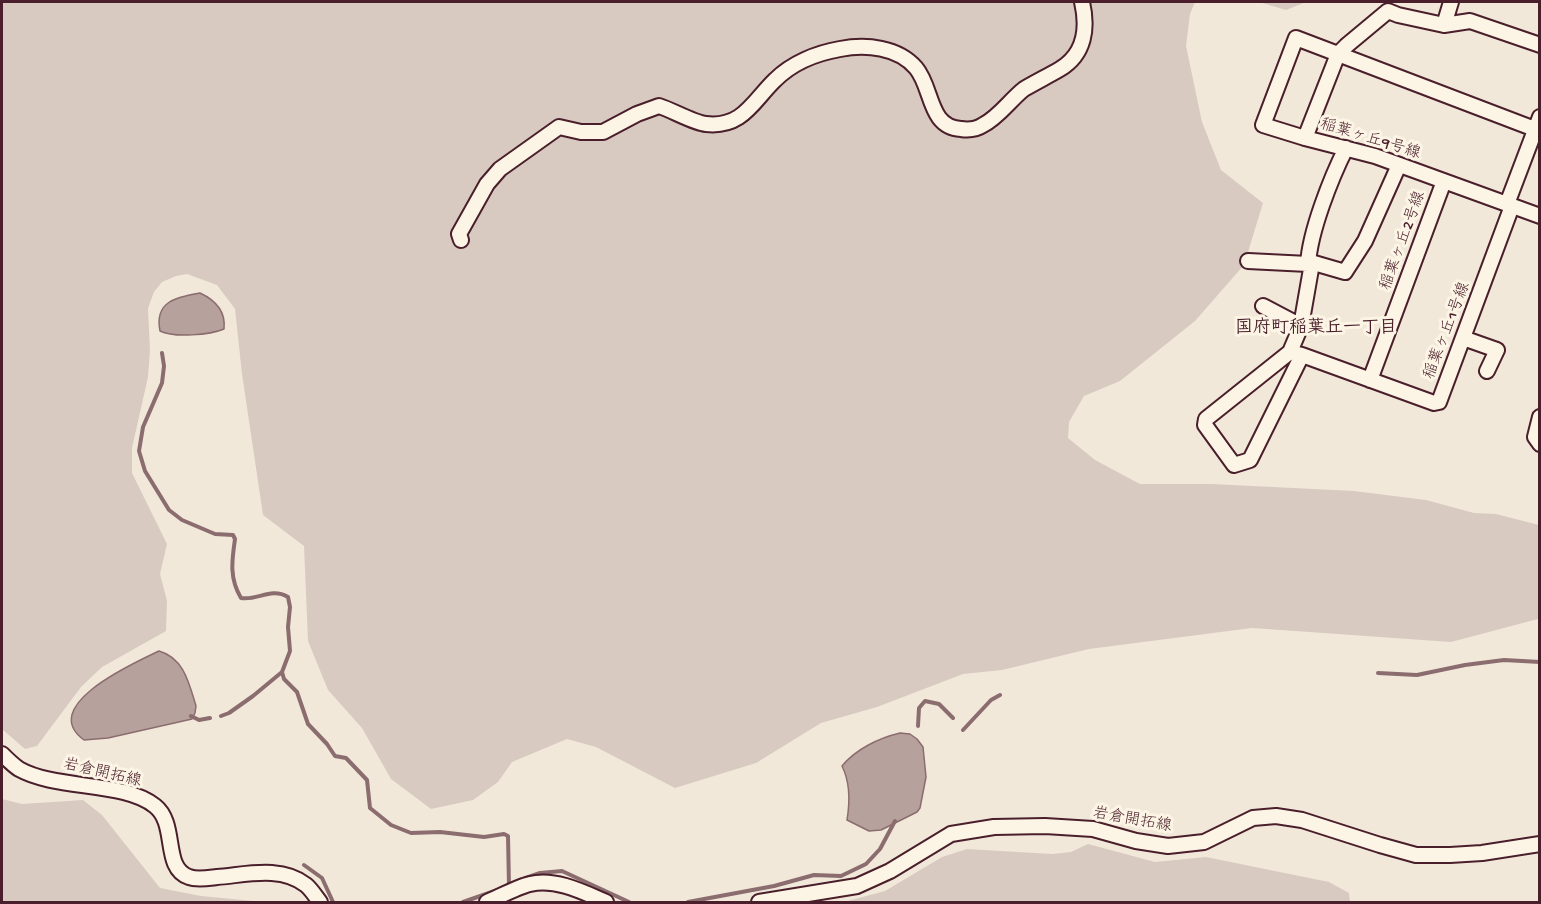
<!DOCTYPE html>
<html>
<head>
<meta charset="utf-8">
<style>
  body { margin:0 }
  #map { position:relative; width:1541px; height:904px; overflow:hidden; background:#f1e8da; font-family:"Gochi Hand",sans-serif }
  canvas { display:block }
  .frame { position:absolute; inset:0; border:3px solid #4a1f2b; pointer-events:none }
</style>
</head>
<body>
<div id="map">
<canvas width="1541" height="904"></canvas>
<div class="frame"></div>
</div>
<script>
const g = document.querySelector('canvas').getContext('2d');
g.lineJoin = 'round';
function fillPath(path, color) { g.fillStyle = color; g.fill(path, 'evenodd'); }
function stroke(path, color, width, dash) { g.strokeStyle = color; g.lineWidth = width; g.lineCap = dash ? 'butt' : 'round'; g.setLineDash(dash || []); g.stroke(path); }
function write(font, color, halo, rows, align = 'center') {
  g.font = font + ' "Gochi Hand","Klee One",sans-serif'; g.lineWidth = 6; g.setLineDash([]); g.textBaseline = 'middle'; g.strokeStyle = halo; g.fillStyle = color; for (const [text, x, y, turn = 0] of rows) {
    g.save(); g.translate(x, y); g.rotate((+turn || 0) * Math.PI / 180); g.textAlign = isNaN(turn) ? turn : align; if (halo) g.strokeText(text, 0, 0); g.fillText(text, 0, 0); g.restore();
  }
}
fillPath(new Path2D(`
  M2,2h1193l-5,12 -4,32 16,76 19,48 42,33 -19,62 -49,56 -75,60 -36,15 -15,26 -1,16 27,22 45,24h72l142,7 72,9 48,13 22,1 43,11v91l-1,3 -87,23 -199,-14 -163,21 -87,21 -39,4 -86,33 -56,16 -65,40 -81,25 -79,-41 -29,-8 -55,23 -14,20 -25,18 -42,9 -40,-30 -29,-51 -34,-38 -20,-49 -4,-95 -41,-31 -21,-141 -7,-65 -18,-24 -30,-11 -11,2 -14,6 -8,10 -6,16 2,42 -2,27 -16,71v25l35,71 -7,30 7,27 -1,30 -64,36 -21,20 -44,59 -12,3 -23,-20z
  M1259,2h47l-20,8z
  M2,799l20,5 61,-4 19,15 58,73 41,8 63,6h-262z
  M1088,844l67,18 51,-5 123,25 20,11 1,9h-506l41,-11 57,-34 25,-8 85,5 19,-2z`), '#d8cac0');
const water = new Path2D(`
  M200,293c15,7 26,18 24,36 -14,6 -50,9 -64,2 -6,-30 17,-34 40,-38z
  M159,651c25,7 30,32 37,55l-1,7 -3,6 -84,19 -24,2c-47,-34 50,-77 75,-89z
  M900,733l10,1 7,5 6,8 3,30 -6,31 -3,4 -36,18 -12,1 -22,-11c3,-18 3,-38 -5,-54 14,-17 37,-28 58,-33z`);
fillPath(water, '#b6a19c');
stroke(water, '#8b6d6f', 1.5);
stroke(new Path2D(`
  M162,353l2,13 -2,17 -19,44 -4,24 6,20 24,39 13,10 33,14 18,1 2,4c-3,21 -6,39 6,59 16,3 30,-11 47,-1l2,10 -2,20 2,24 -8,21 -29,24 -24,17 -8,3
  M282,672l2,7 13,13 11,32 19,20 8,12 11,2 21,22 3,28 21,17 20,8 29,-1 44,5 20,-3 4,2 1,50 -46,16
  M1378,673l39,2 48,-10 39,-5 36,2
  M191,716l8,4 11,-2
  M918,726l1,-18 6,-7 14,3 14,14
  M963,730l28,-30 9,-5
  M304,865l18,13 11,24
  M520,880l20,-7 22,-2 67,31
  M688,902l86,-16 40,-11 27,1 25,-12 14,-15 15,-28`), '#8b6d6f', 4);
const street = new Path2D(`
  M1444,25l7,-23
  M1540,131l-202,-77 -33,84 70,18 165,60
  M1305,138l-42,-13 33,-87 42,16 8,-8 42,-35 10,4 46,10 26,-4 70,24
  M1346,148c-15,30 -36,83 -38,116l6,-1 31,9 20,-31 34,-76
  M1507,204l33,-87
  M461,240l-2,-6 28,-50 13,-15 59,-42 22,5h22l34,-18 22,-8c13,4 35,17 47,18 37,4 47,-23 69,-44 17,-17 42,-27 65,-31 26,-5 58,-2 76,19 17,20 12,59 45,61 7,1 16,0 22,-4 16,-8 27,-25 41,-36 12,-7 24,-13 36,-20 25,-15 28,-41 22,-67
  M1248,261l60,3 3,5 -10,57
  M1263,306l38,20 -11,26
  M1463,338l34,12 -10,21
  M1302,355l-52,105 -16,5 -29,-40 1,-6 84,-67 12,3 132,48 5,-1 73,-196
  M1370,380l74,-199
  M1540,417l-5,20 5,7
  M2,754c5,5 11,11 17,15 37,21 105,12 136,37 23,18 7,62 34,71 8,3 19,1 28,0 28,-2 64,-12 89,8 5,4 10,12 14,17
  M487,902c12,-5 30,-15 43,-18 26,-6 53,8 76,18
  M759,902l98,-16 33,-15 61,-37 43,-7 51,-1 48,3 43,12 32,5 36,-4 49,-24 23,-2 26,4 78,25 36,10h34l32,-2 58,-9`);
stroke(street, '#4a1f2b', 18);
stroke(street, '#fcf5e5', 14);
write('16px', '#4a1f2b', '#fcf5e5', [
  ["稲葉ヶ丘9号線",1370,140,17],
  ["稲葉ヶ丘2号線",1404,241,-70],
  ["稲葉ヶ丘1号線",1448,331,-69],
  ["岩倉開拓線",102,774,13],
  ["岩倉開拓線",1132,821,10]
]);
write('bold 18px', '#4a1f2b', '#fcf5e5', [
  ["国府町稲葉丘一丁目",1316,329]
]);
</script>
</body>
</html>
